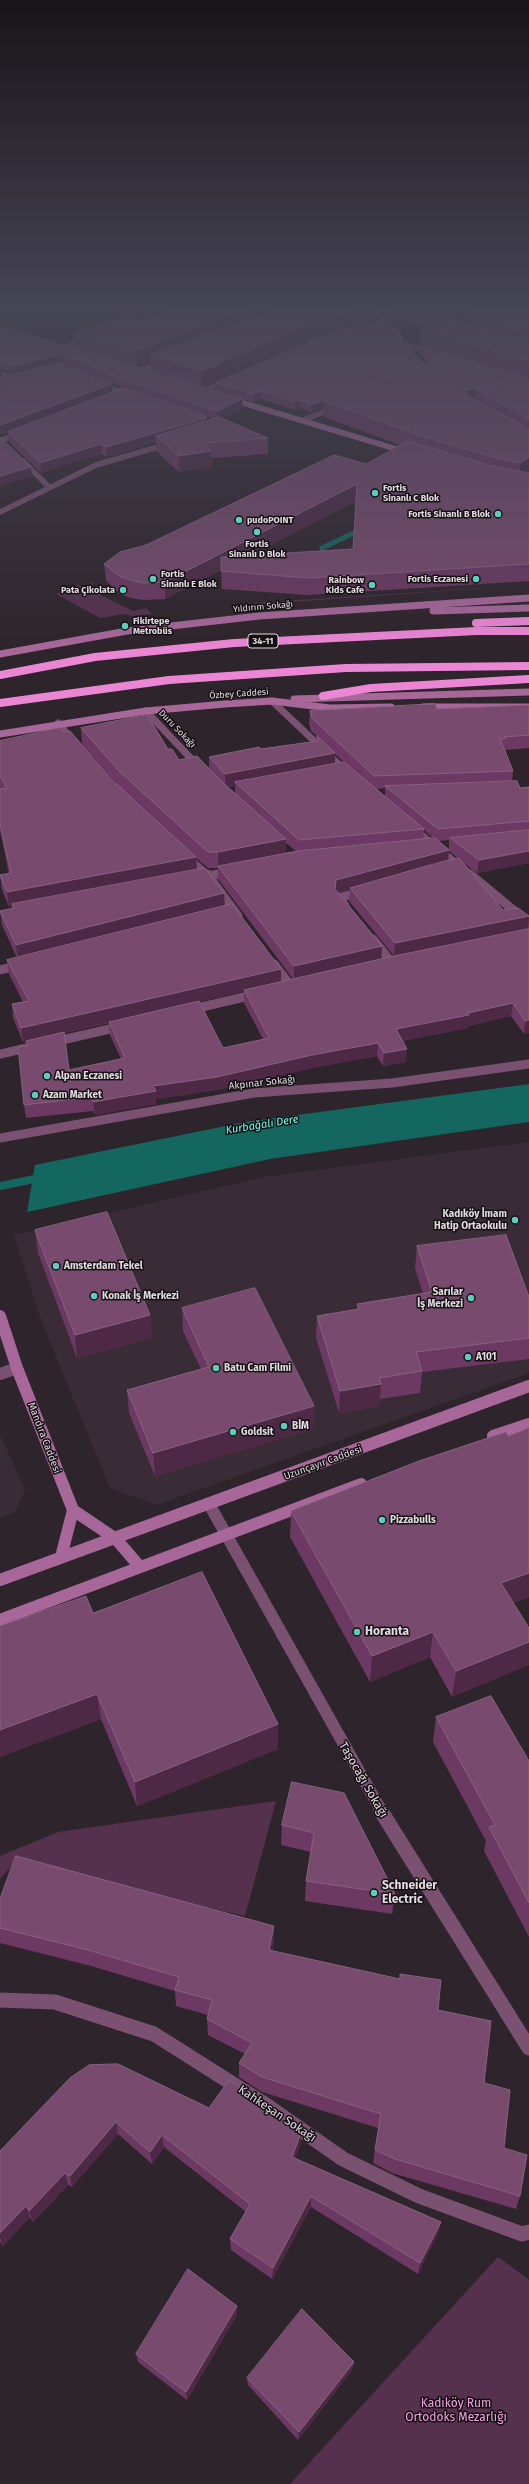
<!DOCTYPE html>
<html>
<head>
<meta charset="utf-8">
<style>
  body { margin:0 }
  canvas { display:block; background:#2e242b }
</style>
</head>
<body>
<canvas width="529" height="2484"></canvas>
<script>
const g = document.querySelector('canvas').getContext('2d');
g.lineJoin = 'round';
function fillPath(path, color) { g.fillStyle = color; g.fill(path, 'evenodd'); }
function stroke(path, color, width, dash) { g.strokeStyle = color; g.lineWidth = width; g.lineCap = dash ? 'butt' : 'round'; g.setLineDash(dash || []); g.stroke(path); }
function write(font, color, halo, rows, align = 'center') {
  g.font = font + ' "Fira Sans",sans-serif'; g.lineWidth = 3; g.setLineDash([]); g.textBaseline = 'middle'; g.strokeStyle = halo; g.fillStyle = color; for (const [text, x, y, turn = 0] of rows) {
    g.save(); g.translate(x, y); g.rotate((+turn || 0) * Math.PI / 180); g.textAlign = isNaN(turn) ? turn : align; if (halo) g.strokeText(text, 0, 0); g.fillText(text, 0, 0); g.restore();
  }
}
fillPath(new Path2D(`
  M529,1142v231l-373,132 -46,-17 -69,-168 -27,-85 250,-58z
  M0,1435l25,54 -9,22 -16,7z`), '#3a2c36');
fillPath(new Path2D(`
  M94,582l-1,5 10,9 30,15 13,-3 6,6 -20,2 -8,-2 -24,4 -44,-24 21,-9 6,2z
  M529,585l-267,19 -1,3 -8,1 1,-5z
  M276,1801l-31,115 -231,-53 -14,16v-23l58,-24z
  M498,2257l31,23v204h-239z`), '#55314d');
fillPath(new Path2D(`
  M529,1084v38l-259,37 -243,53 8,-47 210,-43z`), '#14675e');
stroke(new Path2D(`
  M322,548l42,-20`), '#14675e', 5);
stroke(new Path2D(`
  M0,1186l44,-9`), '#14675e', 8);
stroke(new Path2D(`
  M0,304l2,-1
  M375,308l70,21
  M405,344l25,8
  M60,348l26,-9
  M138,371l24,-9
  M0,373l15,6 5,-1
  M99,384l30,11
  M203,391l25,-11
  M303,420l34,-13
  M2,440l19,-7
  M23,461l26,26
  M0,512l96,-47 72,-21`), '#7a5170', 5.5);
stroke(new Path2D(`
  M272,701l75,71
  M146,711l54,57
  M58,723l16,19
  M413,828l58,47
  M188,857l20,18
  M213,875l18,-3`), '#7a5170', 7);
stroke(new Path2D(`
  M207,874l31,42
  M470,874l59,49
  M198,878l20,-4
  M345,906l-6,-8 23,-7
  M373,939l19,24
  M274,964l17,22
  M0,970l20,-5
  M189,1010l68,-16
  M53,1042l70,-16
  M0,1054l31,-7
  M0,1138l254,-45 138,-10 137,-19`), '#7a5170', 9);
stroke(new Path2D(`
  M0,1374l17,-6
  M209,1504l173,308`), '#7a5170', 12);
stroke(new Path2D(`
  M381,1811l148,237
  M0,2000l55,2 99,32 109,69 80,56 76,37 103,38 7,-2`), '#7a5170', 15);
stroke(new Path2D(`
  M370,303l30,34
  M230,399l176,53`), '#a76799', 5.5);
stroke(new Path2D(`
  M433,611l96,-3
  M0,654l127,-23 132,-15 270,-18
  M294,699l235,-7
  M423,707h106
  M0,734l146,-23 79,-7 47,-3 58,7 61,-1`), '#a76799', 7);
stroke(new Path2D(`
  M0,1316l17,52 56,142 43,29 24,28
  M493,1436l36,-12
  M61,1557l12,-47
  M0,1580l529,-194
  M0,1620l361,-136`), '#a76799', 12);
stroke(new Path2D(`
  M476,623l53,-2
  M0,675l95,-18 139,-14 243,-12h52
  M323,696l48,-8 158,-9
  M0,703l169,-23 177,-12 183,-2`), '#eb86d5', 8);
fillPath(new Path2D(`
  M265,303h264v75l-109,-34 1,-15 20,-6 -63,-19 -1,14 -58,17 -117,52 -52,-16v-9l-13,5 -62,-19 -1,-15 64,-14zM463,319l-1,4 -4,-1z
  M0,326l215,64v-7l209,-19v2l4,-2 -10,-12 1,-7 109,33v1h1v94h-1h1v108l-222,14 -85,-6 -1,-19 -56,29 -21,1 -13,-2 -11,-4 -14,-13 -2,-17 42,-19 220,-81 34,-19 -76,-28v-9l-13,4 -11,-4 -5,2 -34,-11 -7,3 -12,-3 1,9 -22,10 47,20v16l-56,4v9l-33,5 -23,-21v-9l-49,15 -6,-3 -60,19 -32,-31 -1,-10 31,-12 -39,15zM61,363h1l62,25 -12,5zM1,369l13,5 -13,3zM472,396h2v3l-3,-2zM206,416l7,3 -6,2zM356,501l-3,48 -102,6 82,-42z
  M529,705v43l-24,2 8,21 -1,10 8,7 9,-1v76l-52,10 -17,-13 43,50 26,6v117l-5,1 -13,-18 -43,10v2l-66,13 4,21 -23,4 -6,-10 -65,12 -95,22 -61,9v5l-61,11 -2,-4 -67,7 -2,-13 3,-59 -1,-4h-3l-10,-24 -1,-14 11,-2 -14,-28 -2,-14 10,-2 -15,-33 -2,-14 13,-2 -1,-2h-3l-7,-17 -2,-15 9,-1 -9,-44v-41h1l-1,-2v-46l63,-9 56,55 -37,-43 -1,-16 87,21 11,11 30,9v-12l108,-16v-5l-6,-5 -2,-7 1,-13 127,-2zM335,754l9,8 -9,1zM235,786v7l-7,-6zM385,788v8l-8,-7zM424,830l10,9 -11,1zM449,840v9l-10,-8zM286,843l10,8 -10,2zM449,851l9,7 -10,3zM196,858l12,10h10v11l75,100 -12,3v-13l-56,-63 -28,-36zM350,889l-1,12 45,55 -13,3 1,-13 -44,-53zM244,991v12l19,36 -40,9 -24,-46zM109,1023l1,12 11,24 -52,11 -5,-37z
  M35,1230l115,85 2,23 -75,20 -39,-105z
  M417,1246l112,51v62l-107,13 -2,21 -40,6 -1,7 -40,7 -23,-75 1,-22 40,-6v-6l66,-10 -8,-26z
  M182,1308l132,98 -1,23 -158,47 -26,-63 -2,-23 74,-21 -18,-38z
  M291,1511l238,86 -16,6 -61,94 -22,-40 -60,25 -80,-145z
  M93,1613l185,136 -141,57 -36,-87 -101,38v-131z
  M436,1717l93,44v176l-45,-86 2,-10 -53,-99z
  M292,1782l103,112 -3,20 -87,-13 1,-20 5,-29 -30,-7 1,-20z
  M0,1899l274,43 -2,9 166,59 46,73 20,65 16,48 -4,13 -124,-36 -19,-10 5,-35 -116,-36 -23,-15v-14l6,-9 -37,-19 -1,-16 1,-4 -32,-9 -1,-15 -84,-25 -91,-23z
  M70,2078l139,30 92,25 -1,12 -5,14 146,63 -3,11 -20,41 -107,-67 -39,72 -41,-29 -1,-11 16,-27 -82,-65 -12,17 -34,-30 -46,53 -4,-2 -35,37 -3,-5 -27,29 -3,-4v-91z
  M237,2306v9l-50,85 -49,-38 -2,-8z
  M354,2362l-2,8 -54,70 -50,-55 -1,-7z`), '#6b3961');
fillPath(new Path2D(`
  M265,303h39l-154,52v7l-13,5 -1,-16z
  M378,303l-1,15 -58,17 -117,52v-16l118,-51z
  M466,303h24l-27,11v5l-12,7 1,-15z
  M61,354l1,9 -47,12 -1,-9z
  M424,364v8l-100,29v7l-13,4v-7z
  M1,369l1,9 -2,1v-9z
  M528,378l-1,8 -52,3 -1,7 -9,2 1,-8z
  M112,384v9l-112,42v-10z
  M261,391v8l-7,3v-8z
  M242,399l1,9 -26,12v-9z
  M300,400v8l-5,2v-8z
  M206,416v2h1v10l-51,8v6l-49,15 -1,-10z
  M101,444v10l-60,19 -1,-10z
  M211,451l1,16 -33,5v-16z
  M529,457v16l-10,6 1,-16z
  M31,467l1,9 -32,10v-10z
  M357,484l-1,17 -191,98v-17z
  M335,753v14l-100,15v4l-9,2 -1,-14z
  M286,839v17l-68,10v2v-16z
  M449,850l-1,13 -98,25v1l-15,4 1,-13z
  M529,851v12l-52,10 2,-13z
  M196,857l1,15 -185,32v3h-3l-2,-15z
  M224,893l1,14 -207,52 -2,-14z
  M529,916l-1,13 -134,27 1,-13z
  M382,946l-1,13 -87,21v-14z
  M281,969v14l-258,59 -2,-14z
  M513,1003l-2,13 -43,10v2l-73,14 1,-13z
  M529,1020v13l-5,1 1,-13z
  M378,1043l-1,13 -65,12 -95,22 -61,9v5l-61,11 -2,-13 60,-16 159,-31z
  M407,1049l-1,13 -23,4 1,-13z
  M150,1315l2,23 -75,20 -2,-23z
  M381,1384l-2,22 -40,7 1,-22z
  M314,1406l-1,23 -158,47 -2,-23z
  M529,1573v24l-33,12 5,-26z
  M433,1632l-3,25 -60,25 2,-26z
  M529,1642v23l-77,32 4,-26z
  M97,1694l4,25 -101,38v-27z
  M278,1724v25l-141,57 -2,-24z
  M274,1926v16l-5,24v-16z
  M116,2122l2,12 -46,53 -2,-11z
  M301,2133l-1,12 -8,24v-12z
  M162,2135l2,12 -12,17 -2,-12z
  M65,2173l3,12 -35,37 -4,-11z
  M311,2196v11l-39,72 1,-11z
  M26,2206l4,11 -27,29 -3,-8v-5z
  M441,2222l-3,11 -20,41 2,-11z
  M237,2306v9l-50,85 -1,-8z
  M354,2362l-2,8 -54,70 1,-8z`), '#4d2945');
const building = new Path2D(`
  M184,303h81l-129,48 -62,-18 53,-18 11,4z
  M289,303h89l-58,17 -118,51 -52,-16z
  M424,303h42l-14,8z
  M482,303h47v31l-66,-20z
  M384,318l40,46 -113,41 -11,-5 -5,2 -34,-11 -7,3 -39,-11 108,-48z
  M453,320l76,22v20l-108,-33z
  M0,326l242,73 -25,12 -101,-34 -55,-23 -47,12 -14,-5z
  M419,345l109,33 -62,12 -31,-27z
  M59,363l53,21 -112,41v-47z
  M431,363l45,38 53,28v28l-9,6 -30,-7 -72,-21 -94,-34z
  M529,379v41l-54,-31z
  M124,388l82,28 -2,1 3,1 -101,29 -5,-3 -61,19 -32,-31z
  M219,417l49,21 -62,5 5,8 -32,5 -23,-20z
  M0,437l31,30 -31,9z
  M408,441l80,24 41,8v91l-221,14 -87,-7v-14l132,-8 4,-65 -192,98 -22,1 -13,-3 -11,-4 -15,-12 16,-12 26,-7 188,-90 32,9z
  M435,704l2,5 92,-4v30l-25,2 1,2h-5l13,32 -139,5 -62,-58 -2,-7z
  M147,715l21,34h4l7,11 18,-4 23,24 66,59 -68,13h-10l-88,-80 -39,-44z
  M61,728l2,4 7,-1 43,50 83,76 -189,35 -7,-17 11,-2 -11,-49v-35l7,-1 -7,-12v-35z
  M317,736l18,17 -110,21 -16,-17 50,-10 2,2 57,-8z
  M344,762l80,67 -125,11 -64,-58z
  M517,781l3,7 9,-1v34l-91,8 -53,-43z
  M529,830v21l-50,9 -29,-22z
  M435,838l14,12 -113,30 -1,9 47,57 -88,20 -76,-100 80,-15z
  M459,858l44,52 15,-2 11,8 -134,27 -45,-55 80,-23z
  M205,868l19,25 -208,52 -16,-34 14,-3 -2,-4z
  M232,904l49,65 -260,59 -9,-24 17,-3 -22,-41z
  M529,929v91l-4,1 -12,-18 -45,10 1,2 -73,14 11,20 -23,4 -6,-10 -66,12 -95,22 -64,9 3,5 -63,11 -2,-5 -67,8 -6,-58 10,-1 -2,-5 38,-9 5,38 56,-12 -16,-36 90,-21 24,47 46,-10 -25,-48 150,-34z
  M107,1212l43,103 -75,20 -40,-105z
  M506,1235l23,62v41l-113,14 6,19 -43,7 2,6 -41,7 -23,-75 42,-7 -2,-5 75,-12 -15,-46z
  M255,1288l59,118 -161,47 -26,-63 82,-23 -27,-59z
  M529,1428v145l-28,10 28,45v14l-73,29 -23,-39 -61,24 -81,-145 128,-50 87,-29 2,4z
  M202,1572l76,152 -143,58 -38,-88 -97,36v-104l86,-30 7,17z
  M491,1696l38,65v142l-40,-76 6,-2 -59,-108z
  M292,1782l52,11 51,101 -89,-13 8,-48 -32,-8z
  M16,1856l258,70 -5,24 131,29v-5l41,6 -3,30 53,11 -7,62 26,7 -6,58 23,7 -7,41 -125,-37 -20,-9 6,-36 -119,-37 -23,-14 13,-20 -45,-24 5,-19 -37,-10 4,-13 -91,-27 -88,-22v-29z
  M118,2064l91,44 20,-28 72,53 -9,24 149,65 -21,41 -109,-67 -38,72 -43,-29 20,-35 -88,-69 -12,17 -34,-30 -46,54 -5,-3 -36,38 -3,-5 -26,27v-82l70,-73 19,-13z
  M188,2269l49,37 -51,86 -50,-38z
  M302,2309l52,53 -55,70 -52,-54z`);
fillPath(building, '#784b6e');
stroke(building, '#886180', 1);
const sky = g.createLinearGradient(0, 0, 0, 651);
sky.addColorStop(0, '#191418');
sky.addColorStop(0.47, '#464555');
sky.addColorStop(1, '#46455500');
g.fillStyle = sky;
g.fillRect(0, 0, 529, 651);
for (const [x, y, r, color] of [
  [375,493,4,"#59cebf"],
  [498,514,4,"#59cebf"],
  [239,520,4,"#59cebf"],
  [257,532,4,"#59cebf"],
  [153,579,4,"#59cebf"],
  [476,579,4,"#59cebf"],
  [372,585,4,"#59cebf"],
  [123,590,4,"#59cebf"],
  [125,626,4,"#59cebf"],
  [47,1076,4,"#59cebf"],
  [35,1095,4,"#59cebf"],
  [515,1220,4,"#59cebf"],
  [56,1266,4,"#59cebf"],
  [94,1296,4,"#59cebf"],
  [471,1298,4,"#59cebf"],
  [468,1357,4,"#59cebf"],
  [216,1368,4,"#59cebf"],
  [284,1426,4,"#59cebf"],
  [233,1432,4,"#59cebf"],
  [382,1520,4,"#59cebf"],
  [357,1632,4,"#59cebf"],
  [374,1893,4,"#59cebf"]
]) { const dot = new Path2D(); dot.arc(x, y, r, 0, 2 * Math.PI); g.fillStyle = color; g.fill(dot); stroke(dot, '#130f12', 1.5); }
write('bold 9px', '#e2dbe0', '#130f12', [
  ["Fortis",383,488],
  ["Sinanlı C Blok",383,498],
  ["Fortis Sinanlı B Blok",490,514,"right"],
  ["pudoPOINT",247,520],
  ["Fortis",257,544,"center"],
  ["Sinanlı D Blok",257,554,"center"],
  ["Fortis",161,574],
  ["Sinanlı E Blok",161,584],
  ["Fortis Eczanesi",468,579,"right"],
  ["Rainbow",364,580,"right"],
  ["Kids Cafe",364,590,"right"],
  ["Pata Çikolata",115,590,"right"],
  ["Fikirtepe",133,621],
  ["Metrobüs",133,631]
], 'left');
write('9px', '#e2dbe0', '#130f12', [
  ["Yıldırım Sokağı",263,607,-5],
  ["Özbey Caddesi",239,694,-4],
  ["Duru Sokağı",177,729,46]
]);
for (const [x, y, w] of [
  [263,641,30]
]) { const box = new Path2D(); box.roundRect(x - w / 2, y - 7, w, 14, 3); g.fillStyle = '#130f12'; g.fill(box); stroke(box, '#e2dbe0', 1); }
write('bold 9px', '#e2dbe0', null, [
  ["34-11",263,641]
]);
write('bold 10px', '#e2dbe0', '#130f12', [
  ["Alpan Eczanesi",55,1076],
  ["Azam Market",43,1095],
  ["Kadıköy İmam",507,1214,"right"],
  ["Hatip Ortaokulu",507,1226,"right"],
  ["Amsterdam Tekel",64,1266],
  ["Sarılar",463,1292,"right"],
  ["İş Merkezi",463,1304,"right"],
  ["Konak İş Merkezi",102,1296],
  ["A101",476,1357],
  ["Batu Cam Filmi",224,1368],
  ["BİM",292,1426],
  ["Goldsit",241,1432],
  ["Pizzabulls",390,1520]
], 'left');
write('10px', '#e2dbe0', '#130f12', [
  ["Akpınar Sokağı",262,1083,-6],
  ["Mandıra Caddesi",44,1438,69],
  ["Uzunçayır Caddesi",323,1463,-20]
]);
write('italic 11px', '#70fdeb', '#130f12', [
  ["Kurbağalı Dere",262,1125,-9]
]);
write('bold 12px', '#e2dbe0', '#130f12', [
  ["Horanta",365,1632],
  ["Schneider",382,1886],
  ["Electric",382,1900]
], 'left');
write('12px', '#e2dbe0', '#130f12', [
  ["Taşocağı Sokağı",363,1780,60],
  ["Kahkeşan Sokağı",277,2114,34]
]);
write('12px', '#f4a2e1', '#130f12', [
  ["Kadıköy Rum",456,2404],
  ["Ortodoks Mezarlığı",456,2418]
]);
</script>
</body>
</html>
